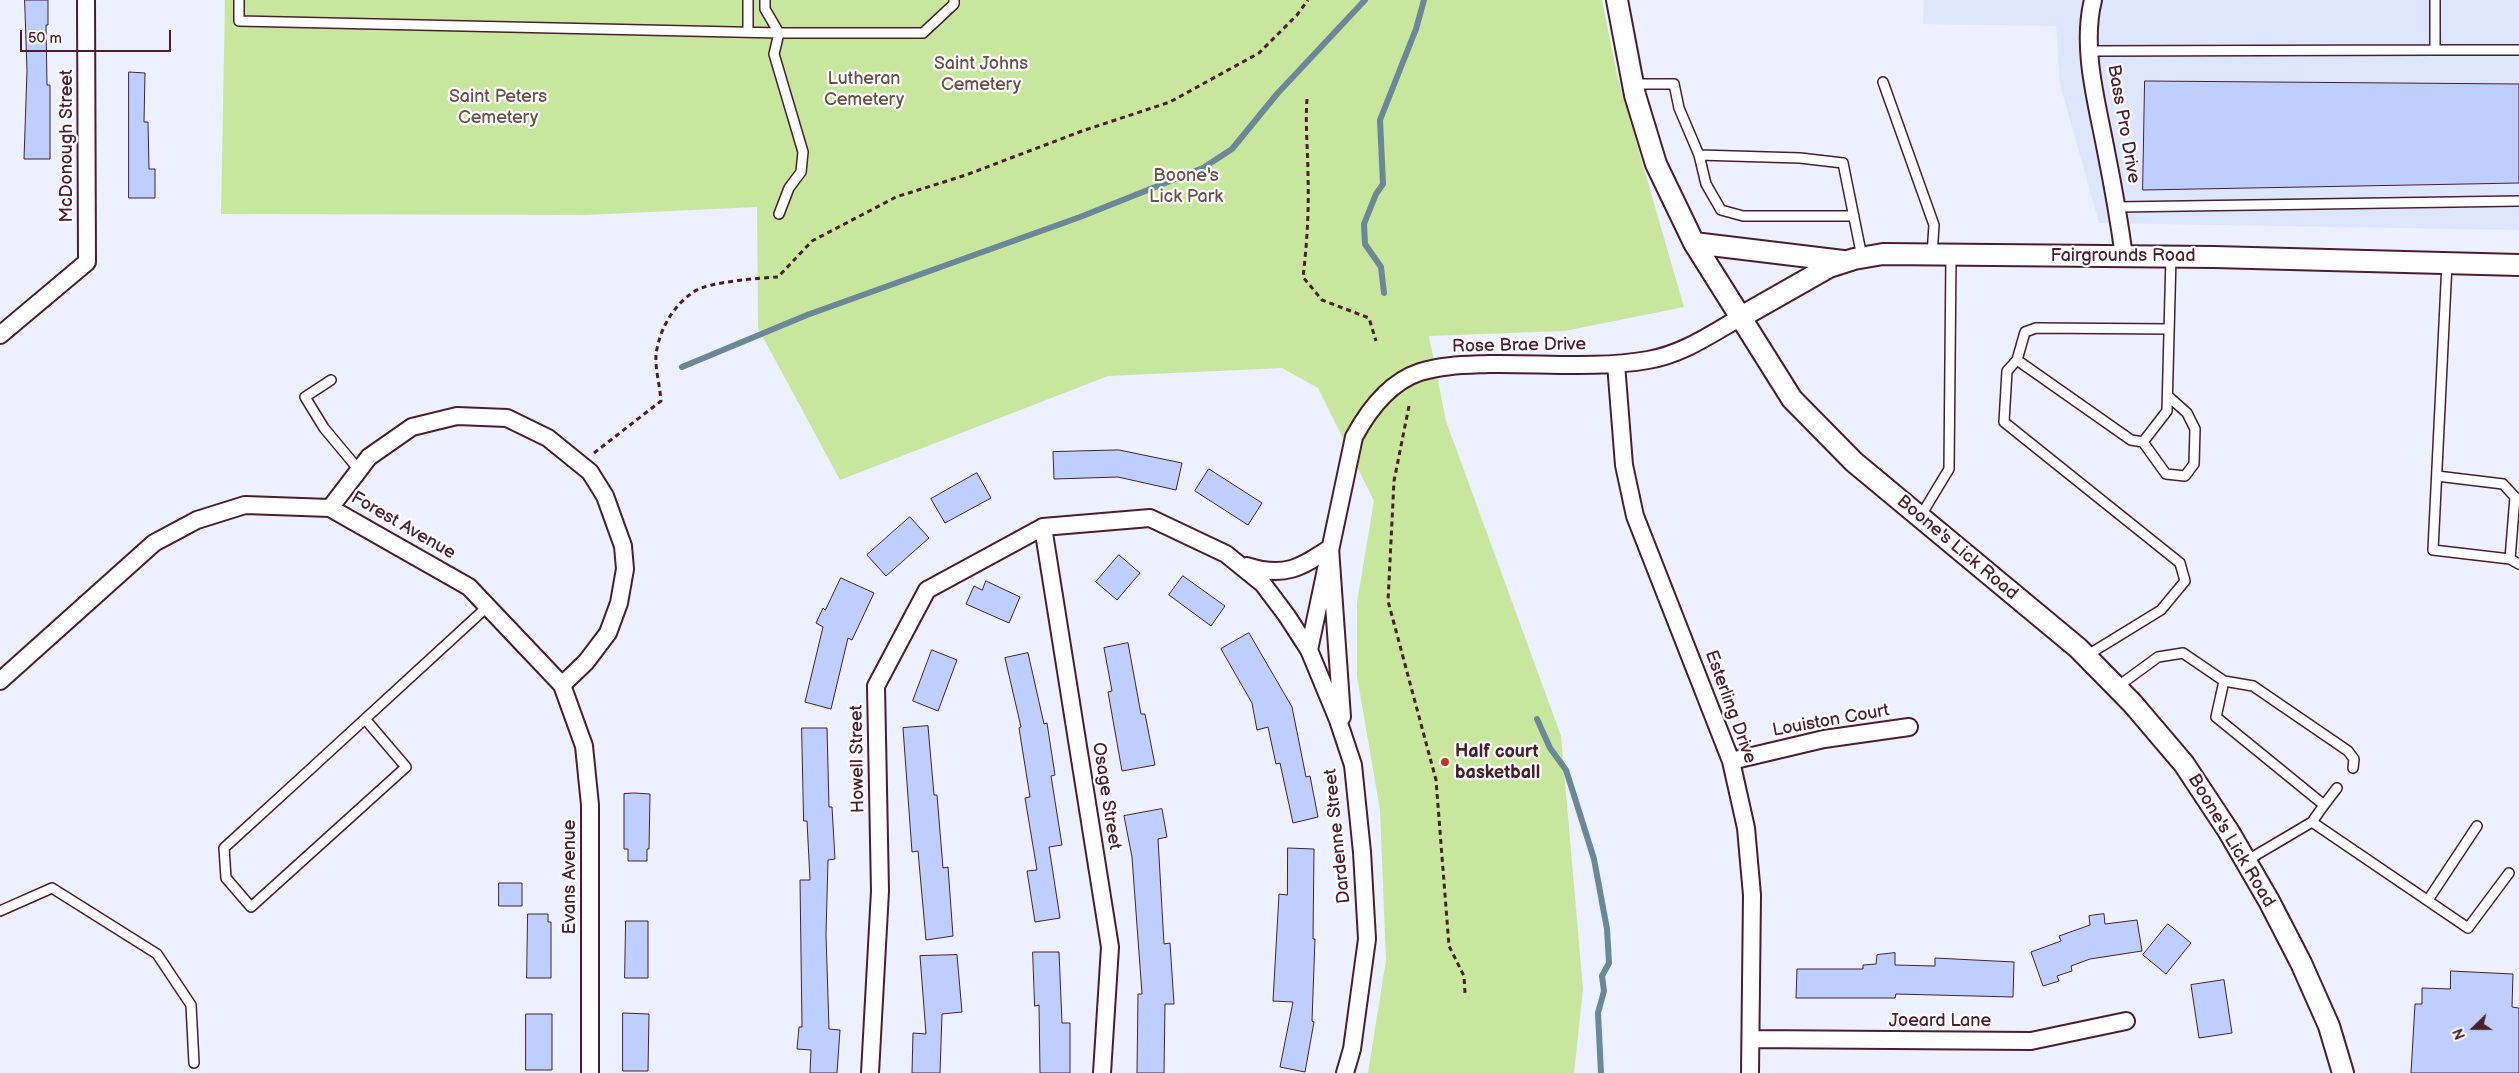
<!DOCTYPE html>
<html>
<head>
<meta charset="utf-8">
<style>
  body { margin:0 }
  #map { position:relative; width:2519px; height:1073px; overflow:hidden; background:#ecf0ff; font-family:"Balsamiq Sans",sans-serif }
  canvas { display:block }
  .north { position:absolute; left:2449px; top:1003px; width:50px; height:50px; -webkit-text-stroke:4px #fff; paint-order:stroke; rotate:248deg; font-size:14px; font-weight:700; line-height:20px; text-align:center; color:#4a1f2b }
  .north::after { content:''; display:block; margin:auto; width:18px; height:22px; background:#4a1f2b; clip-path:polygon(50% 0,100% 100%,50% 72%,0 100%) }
  .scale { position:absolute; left:20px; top:30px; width:151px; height:22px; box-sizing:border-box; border:2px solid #4a1f2b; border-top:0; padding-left:6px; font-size:15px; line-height:18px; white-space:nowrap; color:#4a1f2b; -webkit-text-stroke:4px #fff; paint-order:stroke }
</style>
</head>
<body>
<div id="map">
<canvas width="2519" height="1073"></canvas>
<div class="north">N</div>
<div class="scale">50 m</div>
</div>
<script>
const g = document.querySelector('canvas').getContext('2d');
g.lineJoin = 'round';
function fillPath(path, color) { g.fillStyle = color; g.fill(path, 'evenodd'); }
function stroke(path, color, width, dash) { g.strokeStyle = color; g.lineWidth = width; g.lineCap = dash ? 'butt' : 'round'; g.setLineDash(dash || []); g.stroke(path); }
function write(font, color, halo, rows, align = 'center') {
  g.font = font + ' "Balsamiq Sans",sans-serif'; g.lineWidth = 4.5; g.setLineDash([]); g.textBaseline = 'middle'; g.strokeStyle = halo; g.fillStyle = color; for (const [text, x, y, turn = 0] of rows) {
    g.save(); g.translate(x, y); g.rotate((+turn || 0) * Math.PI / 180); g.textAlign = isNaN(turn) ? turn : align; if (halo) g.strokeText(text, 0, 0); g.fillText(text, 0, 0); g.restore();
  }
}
fillPath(new Path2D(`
  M1924,0h595v230l-420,-7 -39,-139 -4,-58 -133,-2z`), '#dee6ff');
fillPath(new Path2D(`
  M225,0h1377l16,79 66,228 -120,24 -135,5 17,85 115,315 22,253 -9,84h-206l18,-113 -6,-150 -23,-134v-73l17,-102 -56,-113 -36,-20 -174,8 -268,104 -82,-152 -1,-121 -171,8 -365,-1z`), '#c9e69e');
stroke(new Path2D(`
  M1384,293l-3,-26 -16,-23 -1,-20 12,-30 7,-10 -3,-64 36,-91 8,-29
  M682,367l125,-52 273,-98 123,-49 29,-19 45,-55 88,-94
  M1537,719l13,29 16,22 7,22 21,67 13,70 2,34 -7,13 2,15 -6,22 3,60`), '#6b8898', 6);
const building = new Path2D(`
  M25,0h23v25h-2l1,60h3v74h-26l3,-88z
  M129,72l16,1 -1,49h4l1,47h6v29h-26z
  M2145,81l374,3v99l-376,7z
  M1119,450l63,13 -6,27 -58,-13 -64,2 -1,-27z
  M1209,469l53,34 -14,22 -53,-34z
  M977,473l14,25 -46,25 -14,-24z
  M910,517l19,21 -43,38 -19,-21z
  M1119,555l21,18 -23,27 -21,-18z
  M1183,576l42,30 -14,20 -42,-31z
  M841,578l33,15 -22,47 -4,-2 -17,71 -26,-7 18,-75 -7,-4 7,-15 2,2z
  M986,581l34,16 -11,26 -43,-19 8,-18 8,4z
  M1249,633l43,74 14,70 4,-1 8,41 -25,6 -13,-60 -4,1 -8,-37 -11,3 -5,-27 -31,-54z
  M1128,643l13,71h4l10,51 -33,6 -14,-79 4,-1 -8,-43z
  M932,650l25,10 -19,51 -25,-10z
  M1028,653l16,71 3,-1 8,52 -4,1 11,69 -13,2 11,71 -25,4 -8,-51 10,-1 -12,-72 5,-1 -11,-69 2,-1 -16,-69z
  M928,726l6,69h3l6,73 5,-1 5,69 -27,4 -8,-89 -6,1 -9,-124z
  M802,728h25l2,79h3l3,52 -7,1 -2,74 3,95 11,1 -3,43h-27l1,-23 -14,-1 2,-22h3l-2,-147h10l-3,-59h-3z
  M634,793l16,1 -1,55h-2v12h-19v-12h-4v-55z
  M1162,809l5,28 -9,2 6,105 6,-1 4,61h-9l-1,69h-27l1,-79h4l-10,-137 -8,-41z
  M1288,848l26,1 -1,90h2l-3,82 2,1 -9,50 -25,-5 13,-65 -20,-1 6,-107 8,1z
  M499,883h23v23h-23z
  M528,914h20v8h3v56h-24z
  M2104,914l1,10 32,-4 5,31 -52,8 -19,7 1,5 -15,5 2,5 -16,5 -12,-34 30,-11 -2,-5 31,-11 -1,-9z
  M626,921h22v57h-23z
  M2168,924l23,19 -25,31 -23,-19z
  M1033,952h26l3,71h8v50h-30l-1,-68 -4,1z
  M1895,953v12l40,1v-8l79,4 -1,35 -117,-3 -1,4h-99l1,-29h66v-4l13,-1 1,-9z
  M957,955l5,57 -20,2 -2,59h-28l1,-40 13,1 -6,-78z
  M2451,971l62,3 -1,33 7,1v65h-108l4,-69h7v-16l28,1z
  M2224,980l8,53 -33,5 -8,-53z
  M623,1013l26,1 -1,57h-25z
  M526,1014h26v56h-26z`);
fillPath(building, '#beceff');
stroke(building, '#4a1f2b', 1);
const service = new Path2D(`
  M239,0v21l540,12 -5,21 29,98 -2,20 -12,16 -10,26
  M748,0v32
  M765,0v9l14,24h144l31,-29v-4
  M2435,50h84
  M2090,51l345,-1v-50
  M1883,82l51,143 -2,30
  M1633,84h41l5,24 20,47 101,3 43,5 19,94
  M1699,155l7,29 15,26 22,6h111
  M2118,207l401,-6
  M2447,263l-14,287 77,9 9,5
  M2017,360l8,-28 11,-4 133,1
  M331,380l-26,17 19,31 35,42
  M2143,442l24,-31 4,-155
  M2437,476l66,8 12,13
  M1920,517l29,-48 2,-213
  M2510,559l5,-62 4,2
  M2086,656l75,-46 24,-29 -5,-18 -176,-141 3,-51 10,-11 114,80 12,2 23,32 19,2 9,-12 1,-35 -8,-16 -19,-17
  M2117,687l41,-30 25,-4 41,28
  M365,719l41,48 -155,140 -25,-29 -2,-30c88,-80 176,-161 263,-241
  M2337,788l-13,17 -108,-88 8,-36 29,5 95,65 6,8 -1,9
  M2312,822l156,106 41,-55
  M2246,861l66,-39 12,-17
  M2428,900l49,-74
  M0,911l52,-23 105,66 34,51 3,58`);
const minor = new Path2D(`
  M2093,0c-12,48 4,103 13,151 7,35 13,69 18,105
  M0,335l87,-73 -1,-262
  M1616,364l8,101 11,51 96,245 15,67 6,67 -2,178
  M330,508l39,-51 43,-30 45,-11 50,2 41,20 42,34 15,24 18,50 2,23 -6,34 -11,30 -22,29 -24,23
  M1043,527l67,420 -8,126
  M1247,566c37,12 53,2 83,-18l12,169
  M1309,650l45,-213c14,-26 36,-55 66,-65 22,-7 46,-7 68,-8 53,-1 108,5 160,-4 35,-6 63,-26 93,-43
  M0,681l154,-138 43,-23 48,-15 85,3 139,79 93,98 22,61 6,59v268
  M1731,761l93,-22 85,-12
  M1752,1039l279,2 95,-20
  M870,1073l10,-182 -4,-205 51,-96 116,-63 107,-9 76,36 37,30 24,32 22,34 29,70 15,45 9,87 5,87 -15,110 -7,24`);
const tertiary = new Path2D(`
  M1617,0l18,95 21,69 38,79 98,156 62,63 224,186 55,56 51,60 45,68 40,69 32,62 28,63 14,47
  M1694,243l149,18
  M1741,317l88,-50 25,-8 29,-5 331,3 305,8`);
stroke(service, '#4a1f2b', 12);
stroke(minor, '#4a1f2b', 20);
stroke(tertiary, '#4a1f2b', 24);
stroke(new Path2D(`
  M1307,99c-2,26 1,52 1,78 1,33 -1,67 -5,100l19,23 47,18 7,23
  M1409,406l-15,75 -6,120 48,179 13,166 15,30 1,17
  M594,453l67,-52c-1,-15 -6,-32 -5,-46 3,-25 17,-50 39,-64 14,-9 64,-13 83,-14l34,-36 84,-44 70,-22 116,-44 88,-29 89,-49 38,-38 11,-15`), '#4a1f2b', 3, [5, 4]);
stroke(service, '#fff', 9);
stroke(minor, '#fff', 16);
stroke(tertiary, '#fff', 20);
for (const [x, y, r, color] of [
  [1445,762,5,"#c8321e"]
]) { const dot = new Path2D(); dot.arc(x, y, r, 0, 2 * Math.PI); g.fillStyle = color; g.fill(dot); stroke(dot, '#fff', 2); }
write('18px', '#6a5148', '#fff', [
  ["Saint Johns",981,64],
  ["Cemetery",981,85],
  ["Lutheran",864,79],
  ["Cemetery",864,100],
  ["Saint Peters",498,97],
  ["Cemetery",498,118],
  ["Boone's",1186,176],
  ["Lick Park",1186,197]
]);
write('18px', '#4a1f2b', '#fff', [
  ["Bass Pro Drive",2123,124,80],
  ["McDonough Street",67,146,-90],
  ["Fairgrounds Road",2123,256],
  ["Rose Brae Drive",1519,346,-1],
  ["Forest Avenue",403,526,30],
  ["Boone's Lick Road",1957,548,40],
  ["Esterling Drive",1730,707,70],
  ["Louiston Court",1831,721,-10],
  ["Howell Street",858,759,-91],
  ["Osage Street",1106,796,81],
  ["Dardenne Street",1338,836,-96],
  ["Boone's Lick Road",2231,841,59],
  ["Evans Avenue",570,877,-90],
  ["Joeard Lane",1940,1021]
]);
write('bold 18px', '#4a1f2b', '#fff', [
  ["Half court",1455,752],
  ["basketball",1455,773]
], 'left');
</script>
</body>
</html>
